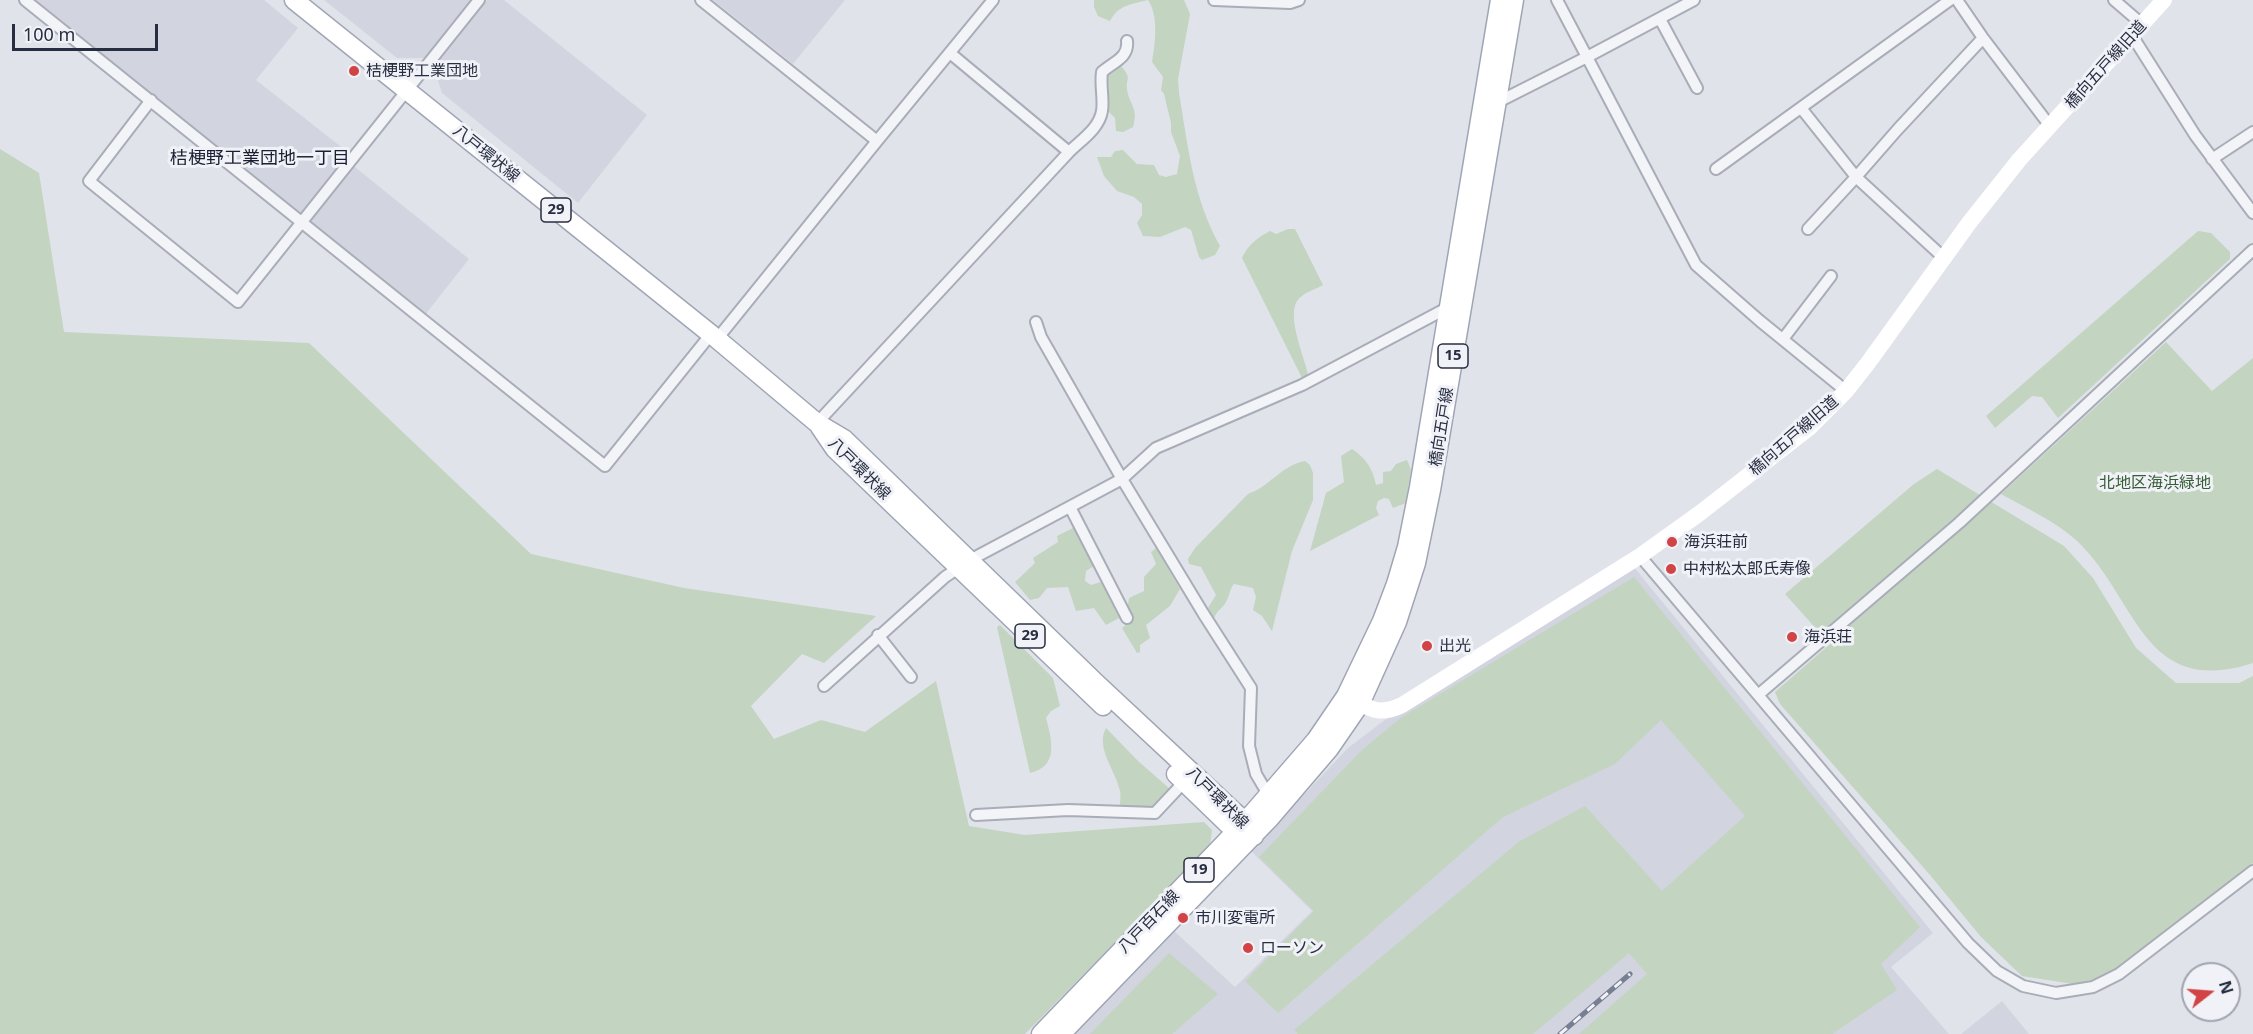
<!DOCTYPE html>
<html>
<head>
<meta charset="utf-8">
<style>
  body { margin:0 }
  #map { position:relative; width:2253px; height:1034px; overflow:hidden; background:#e0e3ea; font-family:"Noto Sans",sans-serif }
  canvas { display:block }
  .north { position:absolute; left:2181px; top:962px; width:60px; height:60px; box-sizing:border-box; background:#f0f2f7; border:2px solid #a0a4ae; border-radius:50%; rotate:73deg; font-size:16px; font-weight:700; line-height:24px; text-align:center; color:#282e41 }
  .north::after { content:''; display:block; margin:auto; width:21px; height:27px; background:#d14344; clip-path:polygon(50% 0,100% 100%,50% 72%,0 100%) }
  .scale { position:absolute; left:12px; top:24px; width:146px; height:27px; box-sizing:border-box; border:3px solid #282e41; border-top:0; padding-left:8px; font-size:18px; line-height:21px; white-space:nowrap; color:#282e41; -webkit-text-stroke:4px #f0f2f7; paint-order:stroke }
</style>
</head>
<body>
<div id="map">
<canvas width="2253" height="1034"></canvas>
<div class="north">N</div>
<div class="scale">100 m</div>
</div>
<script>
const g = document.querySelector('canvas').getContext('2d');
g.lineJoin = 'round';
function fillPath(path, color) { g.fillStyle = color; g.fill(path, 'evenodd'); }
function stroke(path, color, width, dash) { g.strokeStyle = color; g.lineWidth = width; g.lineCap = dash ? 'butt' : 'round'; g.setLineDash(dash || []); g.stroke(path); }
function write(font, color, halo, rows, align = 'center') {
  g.font = font + ' "Noto Sans","Noto Sans JP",sans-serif'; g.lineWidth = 6; g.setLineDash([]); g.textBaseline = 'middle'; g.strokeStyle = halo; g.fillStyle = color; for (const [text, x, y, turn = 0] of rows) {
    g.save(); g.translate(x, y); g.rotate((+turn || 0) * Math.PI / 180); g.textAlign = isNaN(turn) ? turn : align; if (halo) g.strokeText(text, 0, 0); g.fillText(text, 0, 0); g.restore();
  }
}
fillPath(new Path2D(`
  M36,0h228l34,28 -42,52 93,73 -4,6 124,100 -44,56z
  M324,0h149l-46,58h-30z
  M487,0h17l143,115 -69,88 -136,-110 -9,-27z
  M713,0h132l-52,64z
  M1633,566l300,367 -42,34 58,67h-876l100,-104 62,57 77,-76 -61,-60 97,-103 38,-29z
  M2002,1001l27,33h-68z`), '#d2d5df');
fillPath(new Path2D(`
  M1094,0h90l6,14 -12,65 1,14c9,53 14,105 41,153l-5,9 -13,5 -3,-3 -8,-27 -6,-3 -25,10 -17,-1 -6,-13 5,-8v-11l-8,-7 -17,-6 -13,-15 -7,-19h14l4,-6 8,-1 14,14 17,1 5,10 7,2 11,-3 3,-18 -9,-24v-9l-7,-29 -3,-4 2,-13 -11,-15c3,-18 7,-46 -4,-62 -16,4 -30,5 -38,21l-12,-5 -4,-9z
  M1116,66l6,1c10,13 4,10 5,22 2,16 12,18 6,38l-10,5 -7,-1 -1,-13 -9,-9c-1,-17 -6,-33 10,-43z
  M0,149l39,24 25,159 245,11 222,211 153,34 192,28 -52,47 -22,-9 -51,52 23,33 47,-19 44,12 71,-51 33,145 56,9 179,-13 8,8 -2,16 -185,188h-1025z
  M1288,229h7l28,56c-7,4 -15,6 -21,11 -20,13 3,60 6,79l-6,3 -60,-120c5,-12 16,-21 28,-27l6,3z
  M2198,231l13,2 19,19v7l-172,159 -16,-21 -10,-1 -37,32 -9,-12z
  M2166,342l46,49 41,-33v305c-111,36 -115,-65 -177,-123 -21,-19 -50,-32 -75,-46z
  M1352,449c14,9 21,20 24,36l7,-2v-11l8,-1 5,-7 11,-4 4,10 -5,33 -13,5 -4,-9 -5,-1 -6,3 -2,7 3,7 -69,36 16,-58 18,-11 -3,-26z
  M1305,461l5,4 3,8v27l-21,51 -20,80 -10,-15 -9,-6 3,-13 -3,-9 -19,-4c-5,6 -4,11 -8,18 -3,6 -8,7 -12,16l-6,-10 8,-13 -15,-28 -12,-3 -1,-5 7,-11 53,-54c23,-8 32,-28 57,-33z
  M1937,469l127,77 29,32 43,70 40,35h63l14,-7v187l-134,111 -46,10 -51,-8 -41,-39 -51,-62 -150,-171 -5,-12 55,-48 -45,-50 129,-110z
  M1075,527l19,39 -8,5 -1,10 6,4 10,-3 18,36 -13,7 -12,-17 -18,3 -8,-24 -21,1 -8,10 -9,2 -15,-18 20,-19 -2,-5 25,-16 -1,-6z
  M1156,548l24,41 -10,17 -24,19 4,13 -10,7v7l-3,1 -15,-25 10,-8 -5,-10 2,-12 15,-7v-14l12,-13 -5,-12z
  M1634,577l286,350 -39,37 16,26 -65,44h-253l68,-60 -18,-21 -96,81h-235l-4,-4 226,-189 65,-35 77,85 83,-75 -84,-96 -46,44 -112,53 -225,196 -33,-32 69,-70 -55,-54 103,-107 40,-33z
  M1000,625l53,53 7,28 -9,5 -5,7c6,23 13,48 -16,55l-33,-146z
  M1106,728l32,33 32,28 -17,20 -33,-4c0,-4 1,-10 0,-14 -4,-20 -25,-43 -14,-63z
  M1169,953l49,41 -46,40h-82z`), '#c3d4c1');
const street = new Path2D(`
  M25,0l580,466 106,-132
  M701,0l176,141
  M1214,0l76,3 9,-3
  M1694,0l-107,57 109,208 64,56 86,70
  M1957,0l26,38 67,88
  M2114,0l29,25
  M1660,19l37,69
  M2133,37l62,98 58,78
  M151,100l-62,81 149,121 241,-302
  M1494,104l93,-47 -30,-57
  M1801,108l55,69 42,-48 85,-91
  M1069,152c12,-12 30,-23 33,-41 2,-13 -2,-25 0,-39 11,-10 27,-14 25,-31
  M2212,159l41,-27
  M1716,169l234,-169
  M1808,229l48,-52 88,81
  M2253,250l-294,273 -201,172 210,248 29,28 26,15 33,7 37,-6 26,-13 134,-103
  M1036,322l5,15 81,142 81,134 48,75 -2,58 7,28 13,22
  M717,339l160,-198 116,-141
  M1783,339l48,-63
  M817,423l252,-271 -119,-99
  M1070,507l57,111
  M1640,556l118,139
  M878,635l33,42
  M824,686l121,-109 25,-17 152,-81 34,-31 146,-63 147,-78
  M976,815l92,-5 87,3 29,-31`);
const primary = new Path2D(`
  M294,0l423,339 100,84 27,16 252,244 149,139 9,14
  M820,427l15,22 268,257
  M1176,774l60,58 12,3
  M1041,1034l204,-212 71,-82 30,-44 36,-75 14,-37 11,-37 12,-60 81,-487
  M1061,1034l209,-216 59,-69 31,-45 37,-82 19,-59 15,-73 83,-490`);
stroke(street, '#a9adb7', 14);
stroke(primary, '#9fa5b5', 21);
stroke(street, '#f3f4f8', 10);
stroke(new Path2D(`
  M1350,698c20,11 30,18 52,7l238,-149 60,-43 109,-85 37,-37 22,-28 101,-140 50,-63 145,-160`), '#fff', 16);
stroke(primary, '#fff', 18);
const rail = new Path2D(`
  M1560,1034l70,-60`);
stroke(rail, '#797f93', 5);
stroke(rail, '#f0f2f7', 3, [9]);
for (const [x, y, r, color] of [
  [354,71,6,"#d14344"],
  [1672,542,6,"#d14344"],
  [1671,569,6,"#d14344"],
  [1792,637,6,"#d14344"],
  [1427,646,6,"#d14344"],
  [1183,918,6,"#d14344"],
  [1248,948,6,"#d14344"]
]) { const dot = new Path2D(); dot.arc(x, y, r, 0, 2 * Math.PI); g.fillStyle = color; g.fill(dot); stroke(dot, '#f0f2f7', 2); }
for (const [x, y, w] of [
  [556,210,30],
  [1453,356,30],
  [1030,636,30],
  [1199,870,30]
]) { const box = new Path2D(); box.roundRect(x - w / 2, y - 12, w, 24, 4.5); g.fillStyle = '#f0f2f7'; g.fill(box); stroke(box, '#282e41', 1.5); }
write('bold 15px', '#282e41', null, [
  ["29",556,210],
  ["15",1453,356],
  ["29",1030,636],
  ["19",1199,870]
]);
write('16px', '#282e41', '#f0f2f7', [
  ["橋向五戸線旧道",2106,65,-48],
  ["八戸環状線",486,154,39],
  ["橋向五戸線",1442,427,-81],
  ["橋向五戸線旧道",1794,436,-41],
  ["八戸環状線",859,469,45],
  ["八戸環状線",1217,798,45],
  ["八戸百石線",1149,922,-46]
]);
write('16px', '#282e41', '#f0f2f7', [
  ["桔梗野工業団地",366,71],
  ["海浜荘前",1684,542],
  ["中村松太郎氏寿像",1683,569],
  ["海浜荘",1804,637],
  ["出光",1439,646],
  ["市川変電所",1195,918],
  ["ローソン",1260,948]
], 'left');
write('16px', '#375d35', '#f0f2f7', [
  ["北地区海浜緑地",2155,483]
]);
write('18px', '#1b1f32', '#f0f2f7', [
  ["桔梗野工業団地一丁目",260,159]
]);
</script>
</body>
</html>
